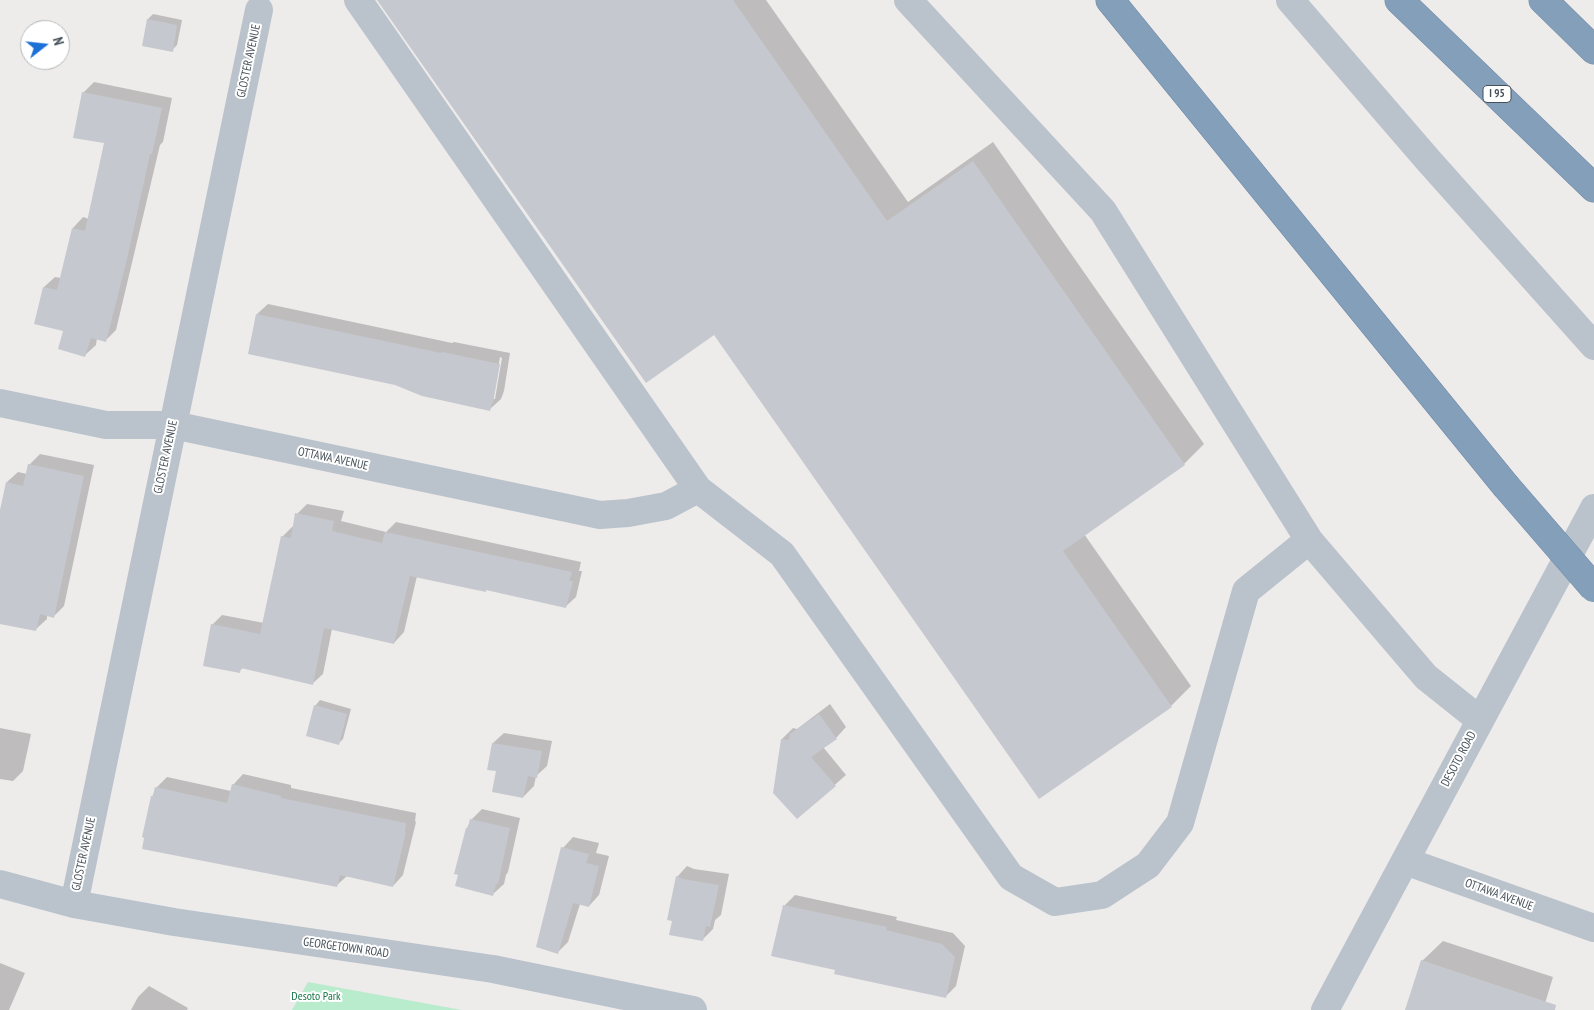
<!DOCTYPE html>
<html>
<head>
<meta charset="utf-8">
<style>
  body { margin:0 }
  #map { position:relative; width:1594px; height:1010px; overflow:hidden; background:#eeebeb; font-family:"PT Sans Narrow",sans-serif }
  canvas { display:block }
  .north { position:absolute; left:20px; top:20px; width:50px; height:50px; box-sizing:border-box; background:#fff; border:1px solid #b5b9bc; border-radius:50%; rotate:74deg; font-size:14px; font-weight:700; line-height:20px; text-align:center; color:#454f58 }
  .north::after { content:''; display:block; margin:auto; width:18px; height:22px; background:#1d71d6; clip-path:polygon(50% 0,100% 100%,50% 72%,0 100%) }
</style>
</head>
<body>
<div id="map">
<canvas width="1594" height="1010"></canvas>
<div class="north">N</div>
</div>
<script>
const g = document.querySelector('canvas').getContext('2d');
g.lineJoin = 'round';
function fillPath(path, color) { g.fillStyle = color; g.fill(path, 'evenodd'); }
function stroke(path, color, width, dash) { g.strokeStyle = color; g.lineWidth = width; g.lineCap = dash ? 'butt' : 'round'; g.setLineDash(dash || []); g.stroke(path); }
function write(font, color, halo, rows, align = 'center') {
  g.font = font + ' "PT Sans Narrow",sans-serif'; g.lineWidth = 4; g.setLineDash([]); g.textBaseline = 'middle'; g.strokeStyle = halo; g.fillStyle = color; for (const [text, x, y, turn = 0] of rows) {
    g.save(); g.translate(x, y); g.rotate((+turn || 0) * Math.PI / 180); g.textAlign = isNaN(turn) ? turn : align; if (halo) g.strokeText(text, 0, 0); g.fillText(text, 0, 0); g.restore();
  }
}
fillPath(new Path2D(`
  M308,982l154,28h-170z`), '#b9eccc');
fillPath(new Path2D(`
  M379,0h387l142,202 85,-60 211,302 -20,20 -100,70 107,152 -20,20 -456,-372z
  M153,14l29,6 -5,25 -5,5 -29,-5 5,-26z
  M94,82l78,16 -9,44 -3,3 -44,185 -10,10 -9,-2 -1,7 -11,10 -20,-25 -21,-43 11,-10 6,1 12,-50 10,-11 6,2 17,-77 -23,-49z
  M268,304l184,39 2,-1 56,11 -6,38 -3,8 -11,10 -95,-25 -138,-70zM500,357l2,1 -7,41h-2z
  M40,454l54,11 -30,141 -10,10 -7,-1v4l-11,10 -36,-7v-105l7,-35 11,-10 9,2 2,-9z
  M307,504l37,7 -3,10 45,11 10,-10 185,40 -2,9h3l-6,26 -11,10 -77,-18 -3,2 -68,-15 -13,56 -10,11 -62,-14 -9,45 -11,10 -68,-17 -5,4 -27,-46 10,-10 42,8 18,-86 11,-11 1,1 3,-13z
  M320,700l31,9 -8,30 -5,5 -23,-38z
  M830,704l16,23 -10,11 -13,9 23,28 -49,43 -22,-26 7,-53 11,-11 4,1z
  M0,728l31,6 -8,37 -10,10 -13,-2z
  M504,733l48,8 -5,25 -11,10 -2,10 -11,11 -26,-27 -4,-27z
  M243,774l48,11v3l125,25 -1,8 1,1 -13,53 -10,11 -46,-10 -10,9 -185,-88 4,-9 11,-11 64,14 2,-6z
  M482,809l38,9 -12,54 -2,3 -2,9 -11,10 -33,-20 7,-46 4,-8z
  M573,837l26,6 -3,10 13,3 -10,39 -10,11 -9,-2 -12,38 -10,10 5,-104z
  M687,866l7,3 35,5 -8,41 -6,5 -2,9 -11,11 -25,-63z
  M795,895l102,22 -1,3 57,13 12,13 -9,40 -11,11 -161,-91z
  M1443,941l110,36 -10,33h-137l16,-49z
  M0,963l25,10 -16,37h-9z
  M149,986l39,22 -1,2h-56l7,-13z`), '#0003');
fillPath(new Path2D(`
  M377,0h356l154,221 86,-60 212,304 -122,86 109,156 -133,92 -325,-464 -68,48z
  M147,19l30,6 -4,27 -31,-6z
  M82,92l80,16 -10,46h-2l-23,105 -21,83 -15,-4 -6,19 -27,-8 5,-18 -29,-7 9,-37 14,3 15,-62 13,3 19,-88 -31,-5z
  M256,314l185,39 1,-1 58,12 -7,39h-1l-2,8 -68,-15 -27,-11 -147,-31z
  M28,464l56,12 -30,142 -14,-4 -4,17 -36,-7v-114l6,-28 17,4z
  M295,513l39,8 -2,10 50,12 3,-11 187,40 -3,9h4l-7,27 -80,-18v2l-76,-16 -16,68 -70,-16 -11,57 -72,-17 -1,5 -37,-7 8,-42 49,10 21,-98 10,2z
  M314,705l33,9 -8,31 -33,-9z
  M819,714l18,25 -26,18 25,29 -39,33 -24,-26 8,-54 8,1 1,-6z
  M492,743l50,8 -5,27 -9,-2 -5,22 -31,-6 4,-21 -9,-1z
  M232,784l49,12v2l125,25 -1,9h1l-13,55 -53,-12 -3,12 -195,-38 2,-11 -2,-1 9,-41h2l2,-9 72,16z
  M470,819l40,9 -12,56h-2l-3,12 -38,-10 3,-11 -4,-1 12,-46h2z
  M561,847l28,7 -3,9 13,3 -10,41 -16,-4 -15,51 -22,-7z
  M676,876l7,3 36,6 -9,42 -4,-1 -3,15 -34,-6 3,-14 -5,-1z
  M783,905l104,22 -1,3 56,14 13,13 -9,41 -112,-24 1,-4 -64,-14z
  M1421,960l135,45 -1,5h-150z`), '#c5c8ce');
const highway = new Path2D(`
  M1110,0l395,485
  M1399,0l195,188
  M1543,0l51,50`);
stroke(highway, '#6f8aa6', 29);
stroke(new Path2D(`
  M358,0l340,489 84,65 229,323 44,25 47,-7 46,-30 32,-42 66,-232 63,-51
  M908,0l195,211 206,329 117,137 54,43
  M1290,0l138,160 166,186
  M0,403l106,22h67l427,90 28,-2 38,-7 32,-17
  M1405,861l189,67
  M0,884l74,20 100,18 319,47 200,41
  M74,904l185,-894
  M1325,1010l269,-502`), '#bac3cb', 28);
stroke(highway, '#849fba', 28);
const highwayBridge = new Path2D(`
  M1505,485l89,103`);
stroke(highwayBridge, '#6f8aa6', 29, []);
stroke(highwayBridge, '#849fba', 28);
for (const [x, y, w] of [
  [1497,94,28]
]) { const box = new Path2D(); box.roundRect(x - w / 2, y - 8.5, w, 17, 4); g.fillStyle = '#fff'; g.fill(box); stroke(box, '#454f58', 1); }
write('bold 11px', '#454f58', null, [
  ["I 95",1497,94]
]);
write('12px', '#454f58', '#fff', [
  ["GLOSTER AVENUE",249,61,-78],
  ["GLOSTER AVENUE",166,457,-78],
  ["OTTAWA AVENUE",333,459,12],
  ["DESOTO ROAD",1459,759,-62],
  ["GLOSTER AVENUE",84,854,-78],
  ["OTTAWA AVENUE",1499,895,20],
  ["GEORGETOWN ROAD",346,948,8]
]);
write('12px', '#187646', '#fff', [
  ["Desoto Park",316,997]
]);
</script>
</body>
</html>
